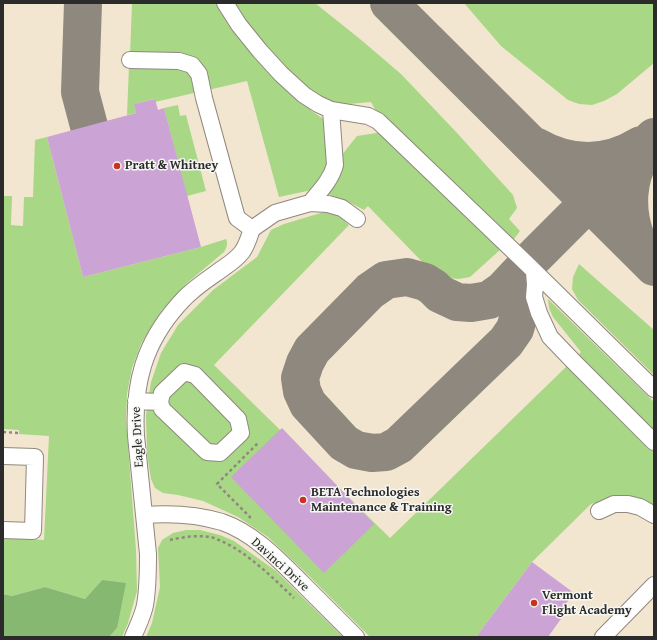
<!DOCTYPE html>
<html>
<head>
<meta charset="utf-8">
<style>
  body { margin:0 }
  #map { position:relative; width:657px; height:640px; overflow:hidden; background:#f3e6d1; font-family:"Gentium Book Plus",serif }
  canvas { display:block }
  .frame { position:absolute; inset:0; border:4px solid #2b2b2b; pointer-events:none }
</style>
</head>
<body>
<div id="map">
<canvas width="657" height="640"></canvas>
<div class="frame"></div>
</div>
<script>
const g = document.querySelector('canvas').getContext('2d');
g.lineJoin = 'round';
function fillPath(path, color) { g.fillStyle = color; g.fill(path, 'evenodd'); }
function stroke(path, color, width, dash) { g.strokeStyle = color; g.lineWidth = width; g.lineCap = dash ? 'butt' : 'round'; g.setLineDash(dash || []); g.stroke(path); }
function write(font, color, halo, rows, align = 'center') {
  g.font = font + ' "Gentium Book Plus",serif'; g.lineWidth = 3; g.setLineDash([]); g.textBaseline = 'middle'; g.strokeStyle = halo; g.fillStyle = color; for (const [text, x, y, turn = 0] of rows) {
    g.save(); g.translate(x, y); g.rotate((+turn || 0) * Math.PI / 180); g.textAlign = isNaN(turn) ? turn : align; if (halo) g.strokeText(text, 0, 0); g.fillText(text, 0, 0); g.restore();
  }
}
fillPath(new Path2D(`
  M132,3h86l54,72 41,37 15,10 3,43 -19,25 -33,7 -32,-116 -39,9 -4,-16 -74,-18z
  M232,3h83l45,36 41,35 57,60 55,61 4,13 -8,11 11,12 -9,12 -134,-130 -6,-11 -33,3 -21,-8 -44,-40z
  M464,3h190v60l-37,31 -13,7 -12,4 -13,-1 -11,-4 -67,-54z
  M129,66h50l13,6 6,20 -43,10 -1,-3 -20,5 2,9 -9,2z
  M178,105l2,11 6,-1 20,76 -19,5 -23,-88z
  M383,132l118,117 -31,28 -11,2 -10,-1 -11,-3 -9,-6 -61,-63 -4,4 -17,-9 -22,-8 16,-37 16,-20z
  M47,137l36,140 118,-30 25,-8c2,5 1,8 -2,13l-37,31 -25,27 -21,34 -9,24 -5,26 -1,25 10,131 1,41 -9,32 -6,14h-13l8,-9 -15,-48 -17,19 -40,-12 -33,9 -9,-2v-57l41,3 5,-104 -30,-2v-4l-16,-1v-233h9l-1,29 12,1 1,-29h9l2,-57z
  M324,212c13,0 16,5 25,13l-135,140 176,173 178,-173 86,87v55l-41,-8 -22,5 -59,58 -56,75h-106l-66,-66 -36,-34 -30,-20 -35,-16 -25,-6 -15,-2 -8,-5 -4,-9 -4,-25 -1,-39 5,-33 10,-29 17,-28 35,-35 44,-33 14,-27 13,-6z
  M579,264l75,66v45l-76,-75 -6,-11 1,-12z
  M548,299l106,103v33l-78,-77 5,-6 -28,-35 -4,-9z
  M186,530h14l20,5 14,6 42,30 67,66h-197l6,-14 8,-36 -2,-39 4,-8 11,-7z`), '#a8d785');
fillPath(new Path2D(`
  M102,580l24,3 -9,45 -8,9h-106v-43l9,2 33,-9 40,12z`), '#86b872');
stroke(new Path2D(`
  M83,3l-3,89 9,34
  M389,3l265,264
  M535,146c35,20 72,20 106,-1
  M644,150c-17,27 -19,59 -8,88 2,6 6,11 9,17
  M527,264l-7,20 -1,31 -4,14 -9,13 -107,103 -13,7 -14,1 -16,-3 -12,-7 -36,-39 -6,-13 -2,-13 5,-15 7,-13 58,-59 16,-11 21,-3 18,5 8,5 7,7 17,8 14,1 18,-3 14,-10 30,-32 121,-121`), '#8f887e', 38);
fillPath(new Path2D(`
  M155,99l3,11 6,-2 37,139 -118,30 -36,-140 89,-24 -2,-9z
  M282,428l92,96 -50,49 -93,-96z
  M532,562l42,31 -15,20 4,3 -15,21h-72z`), '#cba3d4');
const minor = new Path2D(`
  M225,3l14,22 21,26 21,23 23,21 14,9 13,6 37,6 10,5 149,143 127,125
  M130,60l49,1 13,4 7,9 5,24 33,120 15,11
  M310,203c10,-12 21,-23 25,-38l-4,-55
  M252,229l23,-16 35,-10 18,1 14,4 15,11
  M534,272l1,13 -1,12 5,16 11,24 24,25 80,80
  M136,401l24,1 2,7 45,43 13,1 21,-20 -3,-14 -43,-44 -11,-3 -22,21 -2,9
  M3,456l32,1 -2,74 -30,-1
  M599,511l15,-7h14l12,3 14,8
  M144,515c26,-2 52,-1 78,7 32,11 57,38 80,61 18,18 36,36 54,54
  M133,637c4,-10 10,-21 12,-32 3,-17 3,-34 3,-51l-12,-118c-3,-52 8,-93 43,-132 4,-4 7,-8 11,-11 11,-10 24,-18 36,-27 6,-4 12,-9 16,-14 5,-7 7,-15 10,-23
  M603,637l51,-52`);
stroke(minor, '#8f887e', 18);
stroke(new Path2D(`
  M3,432l16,1
  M249,518l1,-1 -33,-33 41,-41
  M170,540c12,-3 28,-5 40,-3 3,0 6,2 9,3 27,11 54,38 75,58`), '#8f887e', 2.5, [3, 3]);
stroke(minor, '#fff', 16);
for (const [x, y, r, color] of [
  [117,166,4,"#c8321e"],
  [303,500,4,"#c8321e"],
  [534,603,4,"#c8321e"]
]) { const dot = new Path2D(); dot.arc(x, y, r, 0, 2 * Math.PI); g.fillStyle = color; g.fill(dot); stroke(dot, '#f6f6f2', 1.5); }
write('bold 13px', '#2b2b2b', '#f6f6f2', [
  ["Pratt & Whitney",125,166],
  ["BETA Technologies",311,493],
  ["Maintenance & Training",311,508],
  ["Vermont",542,596],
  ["Flight Academy",542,611]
], 'left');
write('13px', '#2b2b2b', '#f6f6f2', [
  ["Eagle Drive",138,437,-93],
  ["Davinci Drive",280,565,42]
]);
</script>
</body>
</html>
